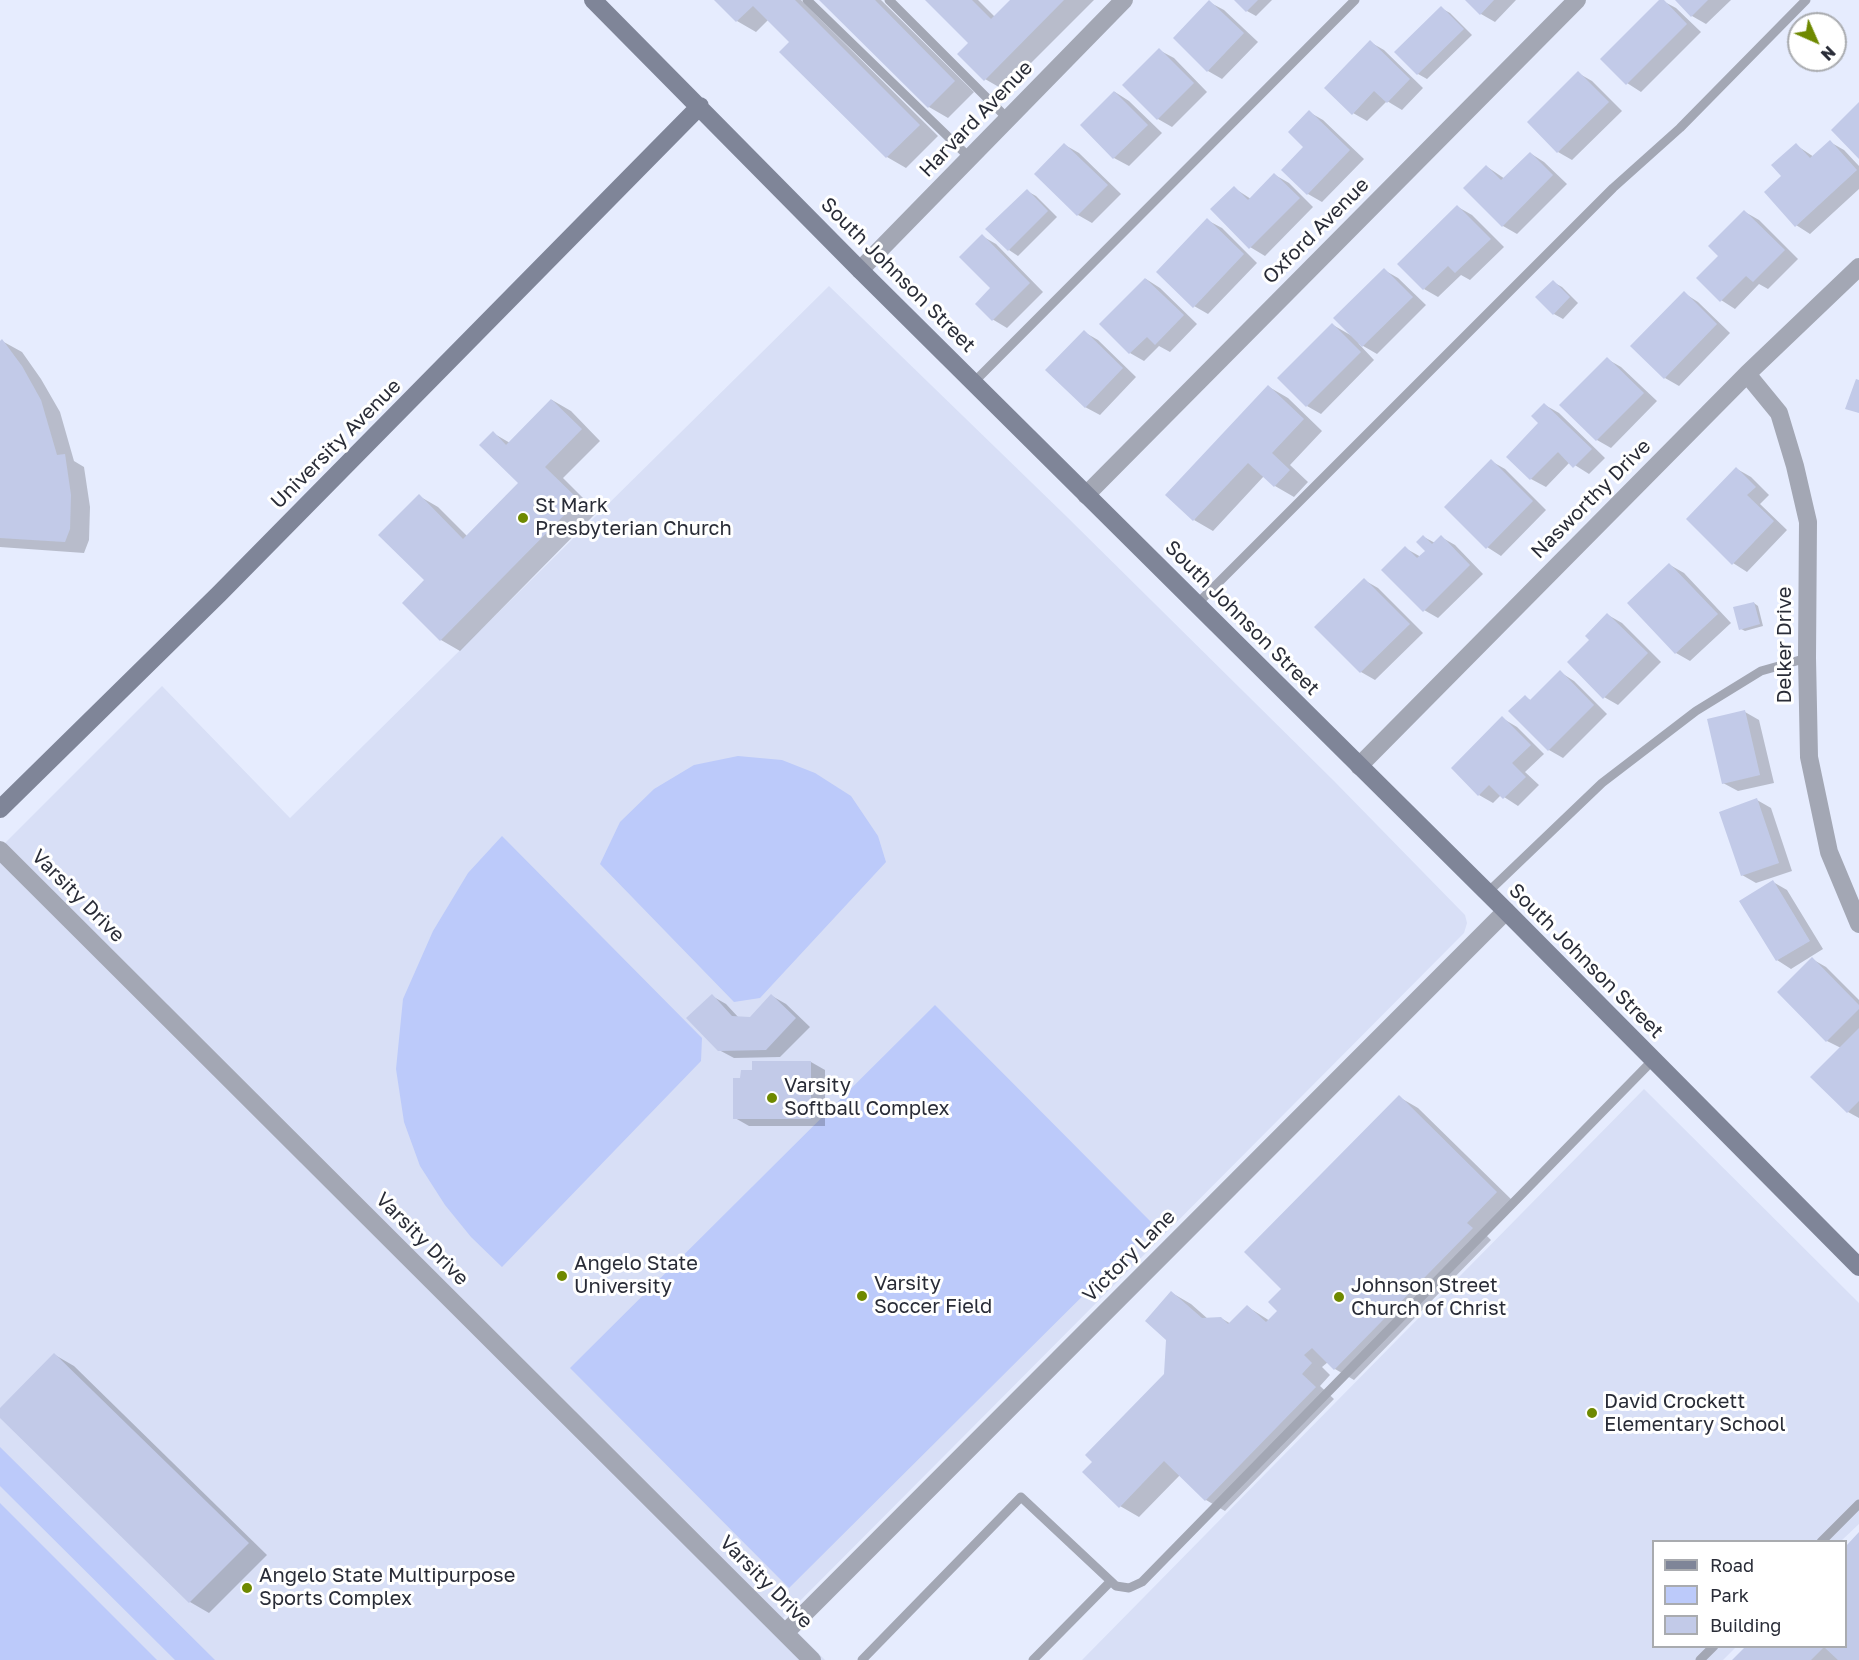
<!DOCTYPE html>
<html>
<head>
<meta charset="utf-8">
<style>
  body { margin:0 }
  #map { position:relative; width:1859px; height:1660px; overflow:hidden; background:#e6ecfe; font-family:"Golos Text",sans-serif }
  canvas { display:block }
  .legend { position:absolute; left:1652px; top:1540px; width:195px; height:108px; box-sizing:border-box; background:#fff; border:2px solid #a9abaf; margin:0; padding:8px 10px; list-style:none; font-size:18px; color:#292c37 }
  .legend li { display:flex; align-items:center; gap:12px; height:30px }
  .legend b { width:30px; border:2px solid #a9abaf }
  .north { position:absolute; left:1787px; top:12px; width:60px; height:60px; box-sizing:border-box; background:#fff; border:2px solid #a9abaf; border-radius:50%; rotate:135deg; font-size:16px; font-weight:700; line-height:24px; text-align:center; color:#292c37 }
  .north::after { content:''; display:block; margin:auto; width:21px; height:27px; background:#6e8900; clip-path:polygon(50% 0,100% 100%,50% 72%,0 100%) }
</style>
</head>
<body>
<div id="map">
<canvas width="1859" height="1660"></canvas>
<ul class="legend">
<li><b style="height:8px;background:#7f8598"></b>Road</li>
<li><b style="height:16px;background:#bccafa"></b>Park</li>
<li><b style="height:16px;background:#c2cae8"></b>Building</li>
</ul>
<div class="north">N</div>
</div>
<script>
const g = document.querySelector('canvas').getContext('2d');
g.lineJoin = 'round';
function fillPath(path, color) { g.fillStyle = color; g.fill(path, 'evenodd'); }
function stroke(path, color, width, dash) { g.strokeStyle = color; g.lineWidth = width; g.lineCap = dash ? 'butt' : 'round'; g.setLineDash(dash || []); g.stroke(path); }
function write(font, color, halo, rows, align = 'center') {
  g.font = font + ' "Golos Text",sans-serif'; g.lineWidth = 6; g.setLineDash([]); g.textBaseline = 'middle'; g.strokeStyle = halo; g.fillStyle = color; for (const [text, x, y, turn = 0] of rows) {
    g.save(); g.translate(x, y); g.rotate((+turn || 0) * Math.PI / 180); g.textAlign = isNaN(turn) ? turn : align; if (halo) g.strokeText(text, 0, 0); g.fillText(text, 0, 0); g.restore();
  }
}
fillPath(new Path2D(`
  M829,286l236,229 269,266 131,134 2,8 -3,10 -681,685 42,42h-825v-812l162,-162 128,132z
  M1644,1089l215,214v221l-18,17 -187,1v104l82,1 -13,13h-641z`), '#d8dff6');
fillPath(new Path2D(`
  M738,756l44,4 33,13 36,23 27,40 8,26 -126,136 -26,4 -134,-138 20,-42 34,-33 40,-24z
  M502,836l200,202 -1,23 -199,206 -31,-30 -26,-32 -25,-39 -16,-44 -8,-53 7,-70 30,-68 35,-58z
  M935,1005l219,220 -365,363 -219,-220z
  M0,1447l215,213h-40l-175,-174z
  M0,1503l157,157h-157z`), '#bccafa');
fillPath(new Path2D(`
  M716,0h85l137,136 -32,32 -19,-11 -106,-105 10,-10 -22,-23 -13,13 -19,-11z
  M821,0h60l93,92 -26,26 -19,-11z
  M927,0h51l17,17 17,-17h82l-90,90 -19,-11 -15,-36z
  M1237,0h35l-16,16 -9,-5z
  M1467,0h49l-21,22 -14,-8z
  M1661,0l15,8 25,24 -60,60 -14,-9z
  M1677,0h54l-25,24 -14,-8z
  M1209,2l15,8 34,32 -36,37 -14,-8z
  M1441,8l9,5 22,22 -45,44 -9,-5 -21,-22z
  M1370,42l14,8 39,38 -21,22 -15,-9 -20,20 -14,-8z
  M1159,50l15,8 33,34 -35,35 -14,-8z
  M1578,73l14,8 30,30 -50,49 -14,-8z
  M1115,92l14,9 33,32 -33,33 -15,-8 -32,-32z
  M1309,112l14,8 41,39 -42,43 -14,-8 -3,-47z
  M1830,142l14,8 15,16v23l-49,45 -14,-9 -13,-49 13,-31 18,12z
  M1065,145l14,8 42,41 -29,29 -14,-8z
  M1530,153l14,9 23,22 -50,50 -14,-8 -17,-60 19,13z
  M1275,175l14,8 24,24 -48,49 -15,-9 -16,-59 17,11z
  M1027,191l9,5 21,21 -39,39 -9,-6z
  M1458,207l14,8 32,32 -34,33 -9,-5 -23,22 -14,-8z
  M1745,212l14,8 39,39 -30,30 -9,-5 -24,25 -14,-9 -1,-44z
  M1207,220l15,8 35,35 -49,51 -14,-8z
  M982,236l14,8 47,48 -36,36 -15,-9v-31z
  M1384,270l14,8 28,27 -49,49 -19,-11 16,17 -53,54 -14,-8 26,-81 19,11z
  M1146,279l14,9 37,36 -27,28 -11,-6 -15,15 -14,-8z
  M1553,282l9,5 16,16 -15,16 -9,-5z
  M1684,293l14,9 32,31 -51,53 -14,-8z
  M1084,332l14,8 38,37 -36,38 -15,-8z
  M2,341l20,11 19,27 19,33 14,49 10,6 6,40 -1,33 -5,13 -84,-6v-204z
  M1607,359l14,8 36,34 -46,47 -14,-8 -35,-35z
  M1269,387l19,11 34,33 -32,34 18,17 -14,15 -19,-11 -11,-10 -51,55 -19,-11z
  M552,400l19,11 29,30 -37,37 34,34 -137,139 -19,-11 -37,-37 22,-23 -7,-84 19,11 29,29 53,-53 -27,-50 17,10z
  M1545,405l14,8 46,45 -16,16 -19,-12 -24,25 -15,-8 -23,-22 33,-34z
  M1491,461l14,8 41,41 -45,46 -14,-9z
  M1737,469l14,8 18,18 -9,9 27,26 -40,42 -14,-9z
  M1424,537l11,6 6,-6 14,8 28,29 -45,44 -14,-8 -19,-62 16,9 6,-6z
  M1670,565l14,8 47,50 -41,38 -14,-8z
  M1364,580l14,8 45,45 -48,47 -14,-8z
  M1754,603l4,3 5,20 -18,5 -4,-2z
  M1608,615l14,8 39,39 -43,43 -14,-8 -13,-57z
  M1560,672l14,9 33,33 -44,44 -14,-8 -24,-53 7,4z
  M1745,712l14,8 15,63 -36,8 -15,-8z
  M1502,718l15,9 27,27 -19,18 14,13 -21,21 -17,-11 -8,8 -14,-8z
  M1757,800l14,8 21,63 -36,12 -14,-8z
  M1773,882l14,8 36,59 -32,20 -14,-9z
  M1812,959l14,8 33,33v118l-11,-6 -7,-64 -14,-7z
  M712,996l14,8 13,14h11l22,-22 14,8 24,23 -30,30 -46,1 -15,-8z
  M811,1062l14,8v56h-76l-14,-8z
  M1399,1097l19,11 97,95 -30,31 6,6 -137,140 -19,-11 -7,-7 -6,5 8,8 -10,11 14,13 -109,112 -19,-11 -26,-25 -41,42 -19,-11 45,-131 7,-82 19,11 17,15 13,-1 10,6 17,-17 22,14 9,-10 4,-22z
  M55,1355l19,11 193,189 -58,58 -19,-11 -190,-186v-6z
  M1859,1534v126h-125l14,-14h98v-98z`), '#0003');
fillPath(new Path2D(`
  M714,0h81l125,125 -34,33 -107,-106 10,-10 -36,-36 -17,16z
  M819,0h56l80,81 -27,27z
  M925,0h47l19,19 19,-19h54l-80,81 -27,-27 11,-11z
  M1209,0l35,33 -37,39 -34,-34z
  M1234,0h24l-12,12z
  M1465,0h29l-14,15z
  M1659,0h5l23,24 -61,61 -26,-26z
  M1675,0h33l-17,17z
  M1441,6l23,23 -47,46 -23,-23z
  M1370,40l40,39 -23,24 -13,-12 -22,24 -28,-27z
  M1159,48l35,35 -37,37 -35,-35z
  M1578,71l31,31 -52,51 -30,-31z
  M1114,91l34,34 -35,34 -33,-34z
  M1859,102v57l-28,-29z
  M1309,110l41,40 -43,45 -26,-25 22,-23 -15,-15z
  M1830,140l27,30 -62,57 -31,-35 17,-16 -10,-11 25,-22 14,15z
  M1064,143l44,42 -31,31 -43,-42z
  M1530,152l23,23 -51,52 -39,-39 23,-23 15,15z
  M1274,173l26,25 -51,51 -39,-40 24,-23 14,14z
  M1027,189l21,22 -40,40 -23,-22z
  M1457,205l34,34 -36,34 -7,-7 -25,24 -26,-26z
  M1744,210l41,40 -32,32 -7,-6 -26,26 -24,-24 22,-22 -10,-10z
  M1207,218l37,36 -51,54 -37,-36z
  M982,234l48,49 -38,38 -17,-17 15,-16 -31,-31z
  M1384,268l29,29 -51,50 -29,-29z
  M1145,278l39,37 -29,30 -8,-8 -18,17 -30,-30z
  M1553,280l17,17 -17,18 -18,-18z
  M1684,291l33,33 -53,55 -34,-33z
  M1332,323l29,29 -55,55 -29,-29z
  M1084,330l39,38 -38,40 -40,-38z
  M2,339l20,27 19,34 16,55 8,-1 6,41 -1,34 -5,13 -65,-4v-197z
  M1607,357l37,36 -48,48 -37,-36z
  M1856,379l3,1v33l-14,-4z
  M1268,385l36,34 -32,34 18,17 -16,17 -26,-24 -55,58 -28,-26z
  M551,399l31,30 -37,38 34,33 -139,141 -38,-38 22,-23 -46,-45 41,-41 44,45 55,-56 -39,-38 14,-14 13,14z
  M1544,403l48,46 -19,19 -15,-16 -28,28 -24,-23 32,-34 -7,-7z
  M1491,459l42,42 -47,48 -42,-42z
  M1736,467l20,20 -9,8 27,26 -42,44 -46,-46z
  M1423,535l9,9 9,-9 29,30 -47,47 -42,-42 24,-24 12,12 8,-7 -9,-9z
  M1669,563l49,51 -43,40 -48,-51z
  M1364,578l46,46 -50,49 -46,-46z
  M1754,602l6,22 -21,6 -6,-23z
  M1607,613l41,40 -45,46 -36,-37 22,-22 -4,-4z
  M1560,670l34,35 -46,46 -40,-40 17,-16 5,5z
  M1745,710l15,65 -38,9 -15,-65z
  M1502,716l29,29 -19,18 14,14 -23,22 -14,-14 -11,11 -27,-28z
  M1757,798l22,65 -38,13 -22,-64z
  M1773,880l37,61 -34,20 -37,-60z
  M1812,957l47,48v4l-33,33 -49,-50z
  M712,994l20,22 18,1 21,-23 25,24 -30,32 -48,1 -32,-33z
  M1859,1028v73l-12,12 -37,-36z
  M752,1061h59v58h-78v-41h7l1,-8h11z
  M1399,1095l98,97 -30,31 6,5 -139,142 -22,-22 -8,7 8,8 -10,11 14,13 -111,114 -41,-40 -45,47 -37,-36 10,-10 -7,-7 79,-81 2,-34 -21,-19 26,-30 31,27 19,-1 7,7 19,-19 19,17 11,-11 -9,-9 13,-13 -37,-37z
  M54,1353l195,190 -60,60 -189,-185v-10z
  M1859,1532v128h-21l-14,-13 -13,13h-79l14,-14h100v-100z`), '#c2cae8');
stroke(new Path2D(`
  M807,0l163,158
  M889,0l119,119
  M973,383l382,-383
  M1197,604l416,-416 67,-60 126,-128
  M1487,893l115,-110 94,-72 65,-40 46,-13
  M1821,1542l38,-38
  M862,1660l159,-163 95,89 13,2 13,-6 511,-522
  M1033,1660l77,-78
  M1700,1660l14,-14`), '#a3a7b4', 9);
stroke(new Path2D(`
  M860,270l264,-270
  M1747,374l32,39 16,53 13,56 -1,136 2,99 20,95 30,72
  M1086,495l491,-495
  M1359,766l388,-392 112,-107
  M0,850l812,810
  M785,1633l721,-722`), '#a3a7b4', 18);
stroke(new Path2D(`
  M593,0l267,270 646,641 353,356
  M0,809l219,-215 481,-488`), '#7f8598', 18);
for (const [x, y, r, color] of [
  [523,518,6,"#6e8900"],
  [772,1098,6,"#6e8900"],
  [562,1276,6,"#6e8900"],
  [862,1296,6,"#6e8900"],
  [1339,1297,6,"#6e8900"],
  [1592,1413,6,"#6e8900"],
  [247,1588,6,"#6e8900"]
]) { const dot = new Path2D(); dot.arc(x, y, r, 0, 2 * Math.PI); g.fillStyle = color; g.fill(dot); stroke(dot, '#fff', 2); }
write('20px', '#292c37', '#fff', [
  ["Harvard Avenue",976,119,-46],
  ["Oxford Avenue",1316,231,-45],
  ["South Johnson Street",898,275,45],
  ["University Avenue",336,444,-45],
  ["Nasworthy Drive",1591,499,-45],
  ["South Johnson Street",1242,618,45],
  ["Delker Drive",1785,645,-90],
  ["Varsity Drive",78,896,45],
  ["South Johnson Street",1586,961,45],
  ["Varsity Drive",422,1239,45],
  ["Victory Lane",1129,1256,-45],
  ["Varsity Drive",766,1582,45]
]);
write('20px', '#292c37', '#fff', [
  ["St Mark",535,506],
  ["Presbyterian Church",535,529],
  ["Varsity",784,1086],
  ["Softball Complex",784,1109],
  ["Angelo State",574,1264],
  ["University",574,1287],
  ["Varsity",874,1284],
  ["Soccer Field",874,1307],
  ["Johnson Street",1351,1286],
  ["Church of Christ",1351,1309],
  ["David Crockett",1604,1402],
  ["Elementary School",1604,1425],
  ["Angelo State Multipurpose",259,1576],
  ["Sports Complex",259,1599]
], 'left');
</script>
</body>
</html>
